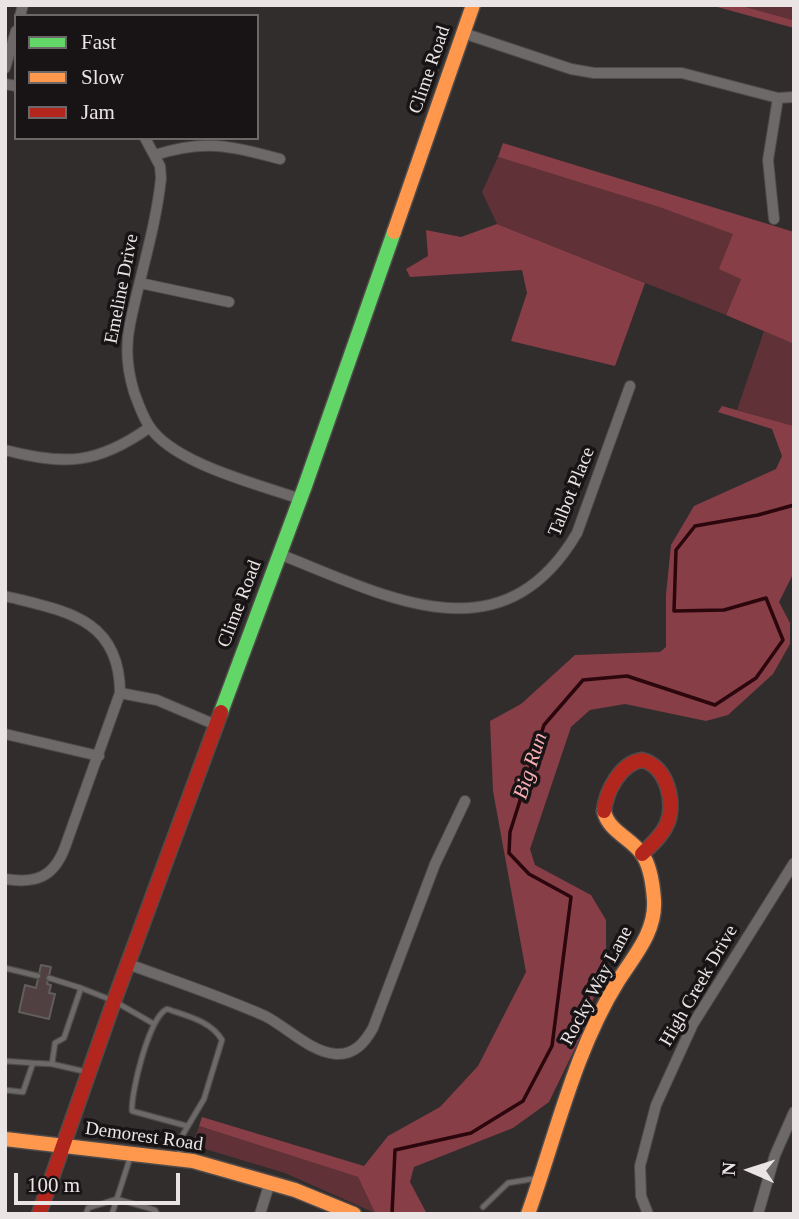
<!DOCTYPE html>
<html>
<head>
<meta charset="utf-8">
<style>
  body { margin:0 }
  #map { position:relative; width:799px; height:1219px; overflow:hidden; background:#312d2d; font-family:"Times New Roman",serif }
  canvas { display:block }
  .frame { position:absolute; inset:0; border:7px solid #eae4e5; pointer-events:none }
  .legend { position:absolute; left:14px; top:14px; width:245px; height:126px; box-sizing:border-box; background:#181415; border:2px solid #6c6768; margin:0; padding:9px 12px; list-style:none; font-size:21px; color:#eae4e5 }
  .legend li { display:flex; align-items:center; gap:14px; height:35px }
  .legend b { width:35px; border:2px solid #6c6768 }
  .north { position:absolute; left:715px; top:1135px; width:70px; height:70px; -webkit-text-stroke:5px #181415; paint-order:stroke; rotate:273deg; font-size:19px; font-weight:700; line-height:28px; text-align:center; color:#eae4e5 }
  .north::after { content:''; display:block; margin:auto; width:24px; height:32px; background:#eae4e5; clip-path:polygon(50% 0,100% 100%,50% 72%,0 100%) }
  .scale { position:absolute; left:14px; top:1173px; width:166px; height:32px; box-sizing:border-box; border:4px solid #eae4e5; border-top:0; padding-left:9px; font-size:21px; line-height:24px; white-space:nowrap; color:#eae4e5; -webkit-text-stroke:5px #181415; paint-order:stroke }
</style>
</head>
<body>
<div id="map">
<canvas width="799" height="1219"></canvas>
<div class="frame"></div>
<ul class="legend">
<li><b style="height:9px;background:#63d668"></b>Fast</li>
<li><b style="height:9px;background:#ff974d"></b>Slow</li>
<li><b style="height:9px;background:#b3261e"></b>Jam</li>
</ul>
<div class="north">N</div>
<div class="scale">100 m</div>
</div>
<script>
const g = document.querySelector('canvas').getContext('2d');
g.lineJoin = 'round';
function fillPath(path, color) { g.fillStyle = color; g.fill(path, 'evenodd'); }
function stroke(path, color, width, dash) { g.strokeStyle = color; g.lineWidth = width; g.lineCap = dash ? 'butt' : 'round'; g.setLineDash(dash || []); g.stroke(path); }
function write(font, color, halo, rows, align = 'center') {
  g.font = font + ' "Times New Roman",serif'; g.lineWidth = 7; g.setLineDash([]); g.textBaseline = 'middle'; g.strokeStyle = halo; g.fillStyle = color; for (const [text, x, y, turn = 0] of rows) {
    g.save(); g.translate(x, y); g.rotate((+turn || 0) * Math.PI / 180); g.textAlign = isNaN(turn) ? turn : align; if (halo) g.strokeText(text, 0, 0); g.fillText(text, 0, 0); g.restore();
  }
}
fillPath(new Path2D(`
  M738,5h56l-1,15z
  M498,157l161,50 75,27 7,45 -15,36 -229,-91 -15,-32z
  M764,331l30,13v82l-57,-16z
  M199,1126l159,51 17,36 -90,-40 -93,-28z`), '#603237');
fillPath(new Path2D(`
  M710,5h28l55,15 1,-2v10z
  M503,143l291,89v112l-68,-29 15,-36 -22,-10 14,-35 -74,-27 -161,-50z
  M497,224l148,59 -30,83 -104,-25 16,-48 -5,-23 -112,7 -4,-8 22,-13 -2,-26 35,7z
  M722,406l72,20v146l-15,30 11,21v21l-17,30 -45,41 -22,6 -81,-17 -35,6 -19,17 -41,122 5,16 56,30 15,25v41l-26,77 -31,64 -36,26 -99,39 -4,15 17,32 -52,-1 -17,-36 -159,-51 3,-9 162,49 24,-30 52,-29 38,-41 48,-94 -33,-181 -3,-70 31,-17 54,-49 85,-3 6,-5v-52l5,-50 23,-39 82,-37 6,-13 -10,-27 -54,-17z`), '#873e47');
stroke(new Path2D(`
  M392,1214l3,-64 76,-17 52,-32 29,-55 19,-149 -42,-23 -20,-21 1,-21 34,-107 39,-45 44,-4 88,29 41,-27 27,-38 -17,-42 -42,12 -50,1 2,-61 19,-24 63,-11 36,-10`), '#2b060c', 3.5);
const building = new Path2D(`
  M41,965l10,2 -4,17 4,1 -2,8 6,1 -6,25 -30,-7 6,-27 11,3z`);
fillPath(building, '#504042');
stroke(building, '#625e5e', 2);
const lane = new Path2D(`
  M5,968l33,8
  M49,978l32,10
  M5,1061l28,2 -10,29 -18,-2
  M33,1063l19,1 35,8
  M52,1064l3,-21 9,-5 17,-50 33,13 40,23
  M178,1158l4,-22 22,-37 18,-59c-11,-19 -35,-24 -55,-31 -18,8 -36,83 -35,102l55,15
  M483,1207l25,-24 30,-5
  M86,1214l2,-6 29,-9 38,11 2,4
  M112,1214l18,-56`);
const street = new Path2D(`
  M20,16l3,-11
  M463,33l108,36 23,4h88l96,25 16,-1
  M5,68l11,-37
  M5,84l11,2
  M145,138l15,28 1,12c-5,49 -21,97 -31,146 -5,23 -3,45 4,68 4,11 8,23 15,34 25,38 109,58 151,73
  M155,155c51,-16 75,-9 125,4
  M774,219l-6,-59 10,-62
  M140,283l89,19
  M5,450c61,16 93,14 145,-23
  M279,554c106,41 222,108 298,-21l53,-147
  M5,596c60,15 115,22 115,97l-55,154c-11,30 -29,37 -60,32
  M120,693l37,7 59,25
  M5,734l94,22
  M128,964c46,17 92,32 137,52 22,11 45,36 71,38 19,1 29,-12 37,-26l62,-164 30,-63
  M260,1214l10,-32
  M648,1214l-7,-18 -1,-30 16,-61 37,-81 101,-161
  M758,1214l17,-59 19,-43`);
const fast = new Path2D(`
  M221,712l84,-226 89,-254`);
const slow = new Path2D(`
  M394,232l79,-227
  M5,1139l188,22 102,29 59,24
  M528,1214c28,-78 46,-162 90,-233 16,-25 38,-49 36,-81 -1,-14 -4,-35 -12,-46 -11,-16 -34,-23 -38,-43`);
const jam = new Path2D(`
  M604,811c2,-20 17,-48 38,-51 25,6 34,43 25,64 -5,12 -16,21 -25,30
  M39,1214l75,-213 107,-289`);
stroke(lane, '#4f4b4b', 7);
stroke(street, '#4f4b4b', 12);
stroke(fast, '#4f4b4b', 17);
stroke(slow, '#4f4b4b', 17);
stroke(jam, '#4f4b4b', 17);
stroke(lane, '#6d6969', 4.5);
stroke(street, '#6d6969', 10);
stroke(fast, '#63d668', 14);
stroke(slow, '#ff974d', 14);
stroke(jam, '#b3261e', 14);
write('19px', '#eae4e5', '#181415', [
  ["Clime Road",430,70,-71],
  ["Emeline Drive",122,289,-79],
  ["Talbot Place",572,492,-68],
  ["Clime Road",240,604,-69],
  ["Rocky Way Lane",597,986,-62],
  ["High Creek Drive",699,986,-60],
  ["Demorest Road",144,1137,8]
]);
write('italic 21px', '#f6aeb3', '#181415', [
  ["Big Run",531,766,-72]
]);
</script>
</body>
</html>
